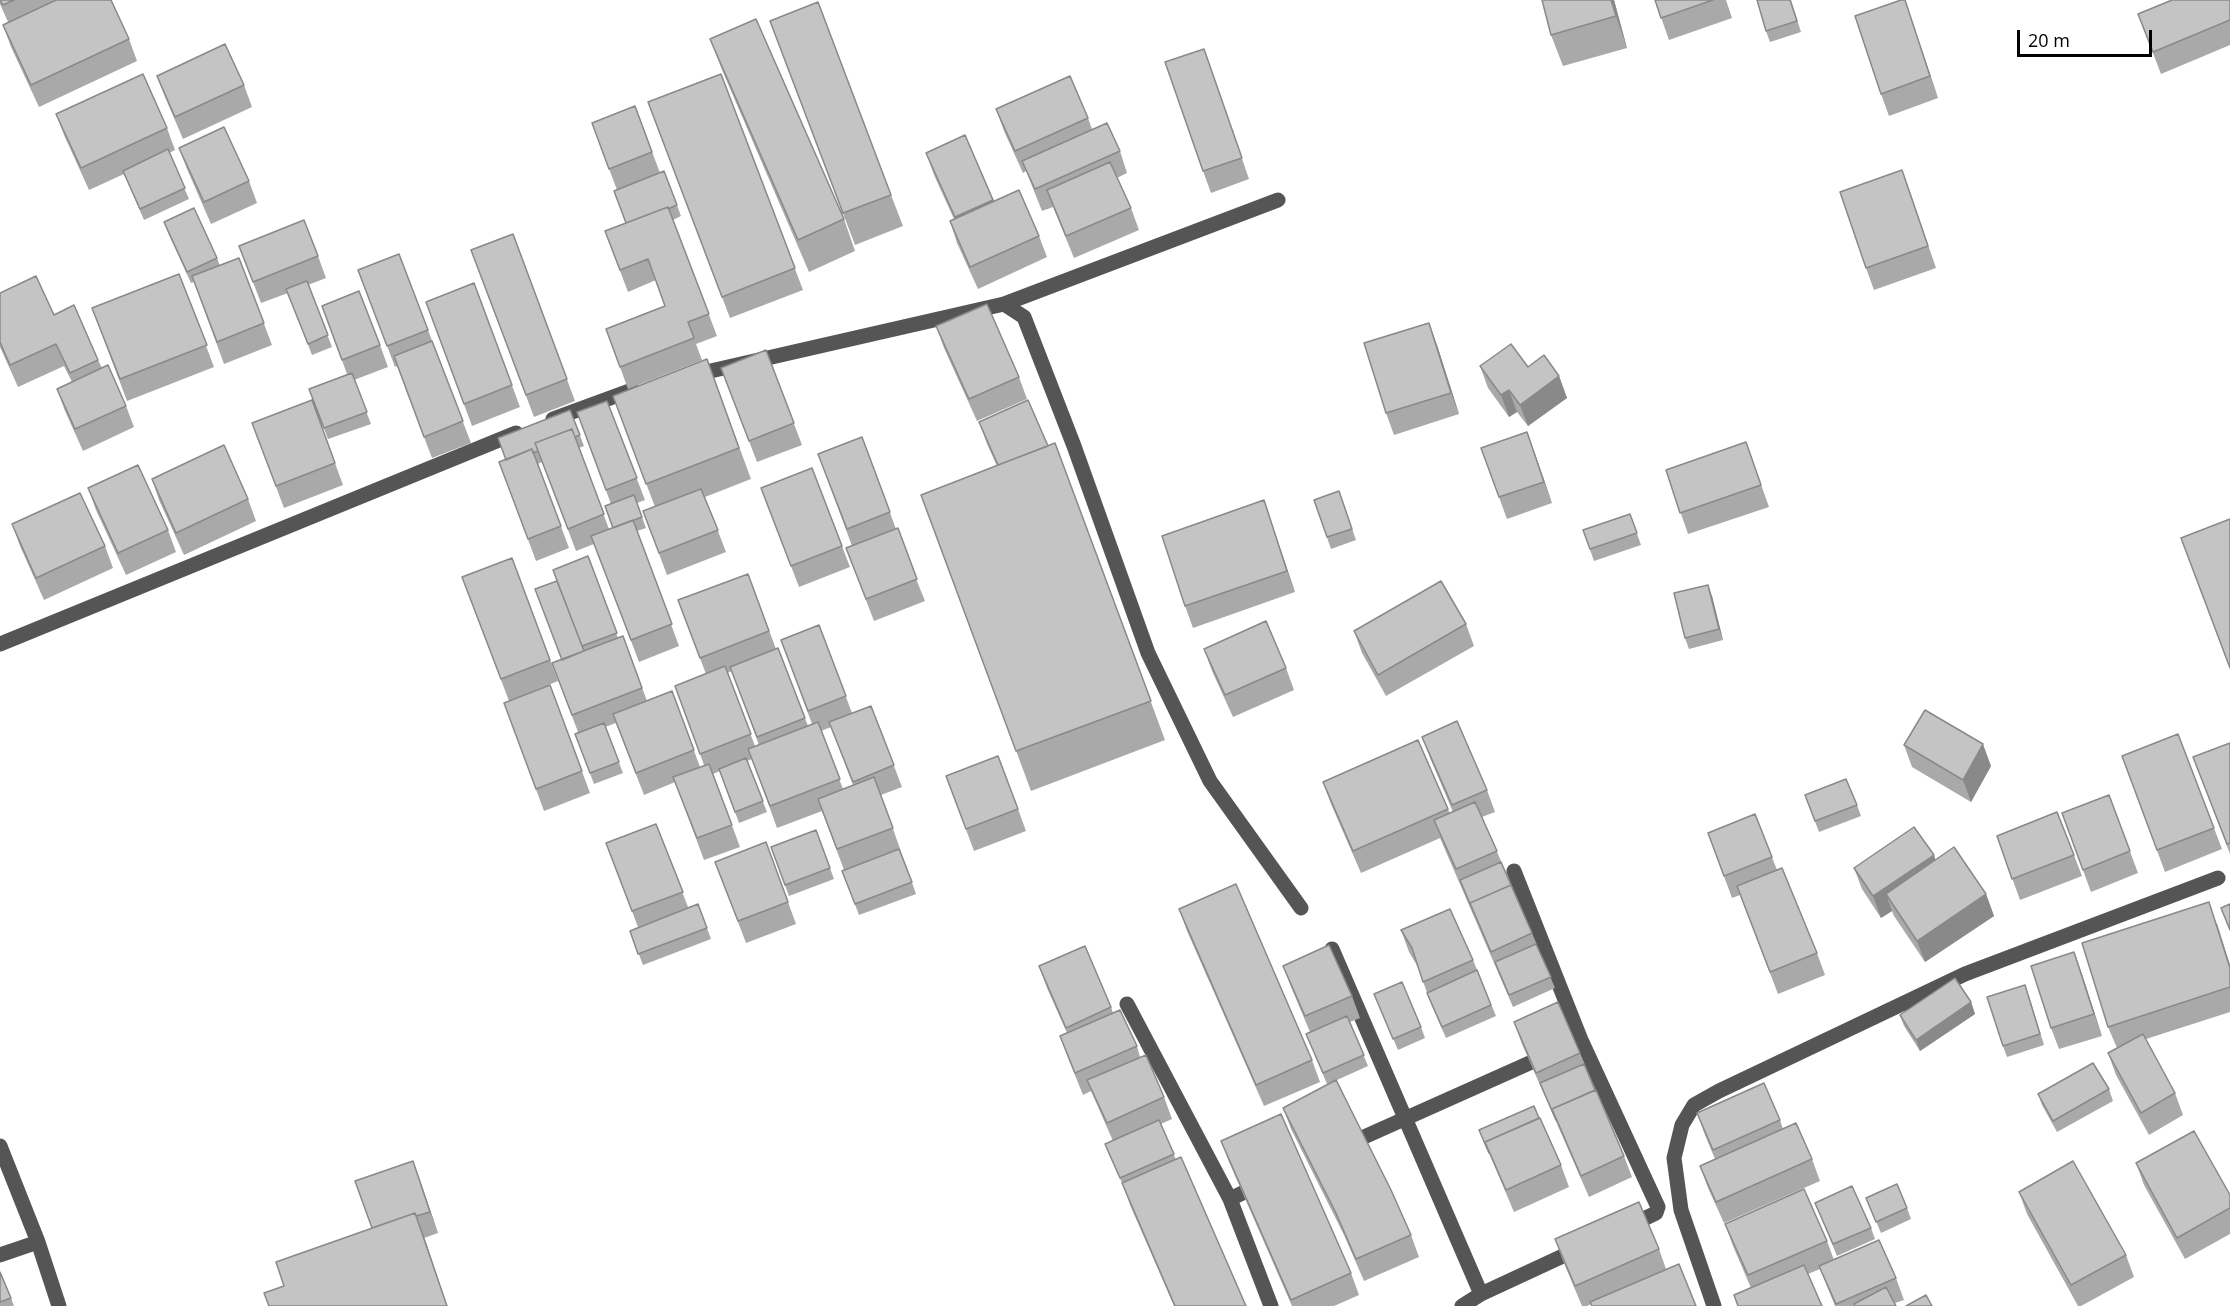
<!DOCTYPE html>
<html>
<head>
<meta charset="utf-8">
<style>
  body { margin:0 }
  #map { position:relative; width:2230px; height:1306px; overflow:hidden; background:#fff; font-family:"Open Sans",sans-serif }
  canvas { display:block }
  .scale { position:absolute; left:2017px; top:30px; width:135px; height:27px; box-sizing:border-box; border:3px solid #000; border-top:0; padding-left:8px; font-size:18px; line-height:21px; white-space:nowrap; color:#000; -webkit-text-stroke:4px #fff; paint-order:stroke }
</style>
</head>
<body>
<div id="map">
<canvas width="2230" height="1306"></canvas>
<div class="scale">20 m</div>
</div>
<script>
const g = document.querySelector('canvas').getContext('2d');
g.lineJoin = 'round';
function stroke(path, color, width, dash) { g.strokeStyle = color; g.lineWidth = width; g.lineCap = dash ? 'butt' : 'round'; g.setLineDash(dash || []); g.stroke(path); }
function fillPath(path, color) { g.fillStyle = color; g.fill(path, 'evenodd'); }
stroke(new Path2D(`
  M1004,304l20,13 50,129 74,207 62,128 91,127
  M693,375l311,-71 274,-104
  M553,419l79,-29
  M0,644l516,-211
  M1514,871l67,169
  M1332,949l149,345
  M1127,1004l103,195 41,107
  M1346,1145l235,-105 77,167 -2,6 -29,14
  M0,1146l38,96 21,64
  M1230,1199l31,-15
  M0,1255l38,-13
  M1462,1306l19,-12 97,-45
  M1714,1306l-33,-96 -7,-52 8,-33 12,-20 25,-14 246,-117 253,-96`), '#555', 15);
fillPath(new Path2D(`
  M0,0h111l18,39 8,22 -98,46 -28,-60 -8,-22 5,-3 -8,-18z
  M1542,0h72l13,48 -64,18 -12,-31z
  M1655,0h71l6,18 -63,22z
  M1791,0l10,32 -31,10 -4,-11z
  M1905,0l33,98 -49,18 -8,-22z
  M2230,0v45l-69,29 -23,-60z
  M770,21l121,174 12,31 -48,19z
  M710,39l134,180 11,32 -46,21 -87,-202z
  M1204,49l45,130 -38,14 -8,-22z
  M721,74l82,216 -73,28 -82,-216z
  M157,76l87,9 8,22 -69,32 -18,-42z
  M635,106l25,67 4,-2 17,45 -8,4 44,116 -21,8 6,16 -74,29 -22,-60 59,-23 -9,-26 -28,12 -23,-61 21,-8 -9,-33 -25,-67z
  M996,109l92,9 4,11 28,22 7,22 -10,5 14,30 8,22 -65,28 -21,-51 -11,4 -16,-40 -3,2 -19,-42z
  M56,114l111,14 8,22 -6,3 20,46 -45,21 -20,-46 -35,16 -25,-55z
  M965,135l29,66 45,35 8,21 -69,32 -21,-46 -7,-22 4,-2 -20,-44 -8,-22z
  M179,148l70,33 8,22 -46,21 -24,-55z
  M1910,192l26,76 -62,22 -8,-22z
  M164,222l53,36 3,8 19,-8 33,87 -48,19 -30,-82 -3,1 -23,-50z
  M513,234l62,167 -41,16 -63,-167z
  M239,246l79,10 8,22 -18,7 24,62 -20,8 -24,-62 -27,10z
  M399,254l72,189 -39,15 -35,-92 -2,1 -37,-97z
  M179,274l35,93 -87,34 -35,-93z
  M474,283l46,124 -48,19 -46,-124z
  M0,293l54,22 44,45 4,8 24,38 8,21 -51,24 -18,-40 -8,-22 15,-7 -8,-16 -46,21 -18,-40z
  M322,306l58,39 8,22 -34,13 17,44 -43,15 -19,-50 38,-15z
  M936,326l83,51 8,22 -50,22 -33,-73z
  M1437,345l22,69 -65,21 -8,-22z
  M766,350l36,95 -45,17 -36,-94z
  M707,359l44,120 -46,18 21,55 -59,23 -24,-64 12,-4 -42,-111z
  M1480,366l48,1 31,9 8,22 -39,28 -11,-14 -8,5 -21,-29z
  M312,400l31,85 -59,23 -32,-85z
  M607,401l38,99 -8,3 9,25 -9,3 42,115 -40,16 -45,-118 -18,7 -34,-89 -4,2 31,84 -33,13 -37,-99 7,-2 64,-50 14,36 -5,2 30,81 4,-1 -2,-24 -34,-92z
  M979,422l69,24 7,-3 110,297 -134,51 -110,-296 76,-29 -10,-22z
  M862,437l34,92 29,72 -51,20 -28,-73 6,-2 -34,-92z
  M1746,442l23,65 -81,27 -22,-64z
  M1481,448l54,6 17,49 -45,16z
  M812,468l38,99 -51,20 -38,-99z
  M152,479l96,20 8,22 -72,34 -25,-55z
  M88,488l80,42 8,22 -50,23 -30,-65z
  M1339,491l17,49 -25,9 -17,-49z
  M1264,500l31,92 -102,36 -8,-22z
  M1630,514l11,31 -47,16 -11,-31z
  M12,524l93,22 8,22 -69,32 -24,-54z
  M588,556l30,82 5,-2 24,65 25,-10 28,76 4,-2 -29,-79 31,-12 -28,-74 70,-26 28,75 2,-1 30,78 4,-2 -31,-84 38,-15 33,88 19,-7 31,81 -21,8 35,99 -57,21 -17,-44 2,-1 -22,-59 -45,17 -25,-69 -5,2 20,51 -28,11 -19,-52 -7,3 27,73 -36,13 -29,-78 -31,13 -28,-72 -11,4 18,46 -29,11 -19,-50 3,-2 -26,-69 10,-3 -5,-79zM732,671l27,74 -4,1 -28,-73zM831,727l22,58 -10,4 -22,-58z
  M512,558l46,123 -49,20 -47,-124z
  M1712,596l11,44 -34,9 -4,-11z
  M1466,624l8,22 -88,50 -24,-43 -8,-22z
  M1204,649l82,19 8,22 -61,27 -21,-46z
  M550,685l40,108 -46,18 -40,-108z
  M2178,734l44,115 -57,23 -43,-116z
  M1422,737l65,53 8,22 -13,5 50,116 23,55 -42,19 -73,-169 -79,35 -30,-69 -8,-22 125,27 2,5 3,-2 -23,-54z
  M2230,743v111l-37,-97z
  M1904,745l87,21 -20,36 -59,-35z
  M946,776l72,33 8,22 -52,20z
  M1805,795l52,10 4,11 -42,16z
  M2109,795l29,78 -47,19 -29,-79z
  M1755,814l22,56 40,83 8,22 -47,19 -38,-99 -8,3 -24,-65z
  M656,824l32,83 10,-3 13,35 -68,26 -13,-34 8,-4 -32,-84z
  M816,830l18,49 -45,17 -18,-49z
  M1997,836l77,19 8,21 -62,24z
  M766,842l30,82 -50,19 -31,-81z
  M1934,855l1,5 51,34 8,22 -69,46 -31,-46 -2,-5 -11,7 -19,-29 -8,-21z
  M1179,909l133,151 8,22 -56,24 -77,-175z
  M2217,923l13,42v47l-84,27 29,54 8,22 -34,20 -33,-60 -8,-22 9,-5 -9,-21z
  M1401,930l72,30 23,56 -50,22 -15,-34 -13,-37 -9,-15z
  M2074,952l28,84 -43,13 -8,-21z
  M1039,966l72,41 2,6 24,33 3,11 24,40 8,22 -11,5 15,36 70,146h-72l-44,-101 -7,-20 -14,-30 -4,-11 8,-3 -22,-50 -8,4 -15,-37 -8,-22 7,-3 -20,-45z
  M1283,966l69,30 8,22 -10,4 18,44 -31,14 74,155 8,22 -55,24 -20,-46 -53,-106 -8,-21 51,-27 -7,3 -21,-50 4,-2 -19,-45z
  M1374,994l47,33 4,11 -27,12z
  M2029,996l15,49 -37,12 -4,-11z
  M1971,1002l4,12 -55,37 -16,-25 -4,-11z
  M1514,1022l66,31 44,103 8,21 -43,20 -67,-153z
  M2109,1089l4,12 -56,31 -15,-27 -4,-11z
  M1697,1113l83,7 3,9 29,30 8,22 -96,42 -16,-35 -8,-22 15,-7 -10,-24z
  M1479,1130l82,35 8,22 -55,25z
  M1221,1141l130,132 8,22 -25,11h-42l-63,-144z
  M413,1161l25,72 -14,5 23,68h-178l15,-20 88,-58z
  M2136,1163l94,32v39l-45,25 -41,-74z
  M2019,1192l107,63 8,22 -53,29h-3l-51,-92z
  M1866,1198l41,10 4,11 -30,14z
  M1815,1203l56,25 4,11 -38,17z
  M1725,1224l102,17 7,19 62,18 8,22 -9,3 1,3h-61l-15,-37 -12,5 14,32h-84l-4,-11 17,-7 -18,-42z
  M1555,1239l104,10 7,20 -79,37h-5l-19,-45z
  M0,1272l11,26 3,8h-14z`), '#a9a9a9');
fillPath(new Path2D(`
  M1611,0h3l13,48 -11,-32z
  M1905,0l7,21 26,77 -8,-22z
  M1429,323l8,22 22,69 -8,-21z
  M1559,376l8,22 -39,28 -8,-21z
  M1509,390l8,22 -8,5 -8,-22z
  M1527,432l8,22 17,49 -8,-21z
  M1264,500l7,22 24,70 -8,-21z
  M1708,585l4,11 11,44 -4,-11z
  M1983,744l8,22 -20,36 -8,-22z
  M1934,855l7,22 -55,17 6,17 -11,7 -8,-22z
  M1986,894l8,22 -69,46 -8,-21z
  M2209,902l21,63v3z
  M2074,952l8,22 20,62 -8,-22z
  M1971,1002l4,12 -55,37 -4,-11z
  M413,1161l8,22 17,50 -8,-21z
  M415,1213l12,32 20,61z`), '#898989');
const building = new Path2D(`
  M0,0h14l-11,5z
  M56,0h55l18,39 -98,46 -28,-60z
  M1542,0h69l5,16 -65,19z
  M1655,0h58l-52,18z
  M1757,0h33l7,21 -31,10z
  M1901,0h4l25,76 -49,18 -26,-78z
  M2172,0h58v20l-77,32 -15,-38z
  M818,2l73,193 -48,18 -73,-192z
  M756,19l88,200 -46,21 -88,-201z
  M225,44l19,41 -69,32 -18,-41z
  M1204,49l38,109 -39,13 -38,-109z
  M143,74l24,54 -86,40 -25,-54z
  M721,74l74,194 -73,29 -74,-195z
  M1070,76l18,42 -73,33 -19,-42z
  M635,106l17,46 -43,17 -17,-46z
  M1107,123l13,28 -85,38 -13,-28z
  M224,127l25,54 -45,21 -25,-54z
  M965,135l28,65 -38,17 -29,-64z
  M168,149l17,39 -45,21 -17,-38z
  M1110,162l21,46 -65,28 -19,-46z
  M1902,170l26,76 -62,22 -26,-76z
  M664,171l13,34 -9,4v-2l-42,16 -12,-32z
  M1019,190l20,46 -69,31 -20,-46z
  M668,207l41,107 -21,8 6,16 -74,29 -14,-38 59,-23 -17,-47 -28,11 -15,-39z
  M194,208l23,50 -30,14 -23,-50z
  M304,220l14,36 -65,26 -14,-36z
  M513,234l54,145 -41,16 -55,-145z
  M399,254l29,76 -41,16 -29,-76z
  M239,258l25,65 -47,19 -25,-66z
  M179,274l28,71 -87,34 -28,-71z
  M36,276l18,39 20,-10 24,55 -28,13 -14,-29 -46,21 -10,-23v-49z
  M307,281l21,54 -20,9 -22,-55z
  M474,283l38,102 -48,19 -38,-102z
  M359,291l21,54 -38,15 -20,-54z
  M987,304l32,73 -50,22 -33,-73z
  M1429,323l22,70 -65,20 -22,-70z
  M432,341l31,80 -39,16 -30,-81z
  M1511,344l17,23 16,-12 15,21 -39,29 -11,-15 -8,5 -21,-29z
  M766,350l28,73 -45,18 -28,-73z
  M707,359l32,89 -93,36 -33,-88z
  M108,365l18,41 -51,23 -18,-40z
  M352,373l15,39 -43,16 -15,-39z
  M312,400l23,63 -59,23 -24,-63z
  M1028,400l20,46 -50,19 -19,-43z
  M607,401l30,77 -31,12 -29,-78z
  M570,410l10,25 -5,2 -3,-8 -37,14 3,8 -5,2 -1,-4 -26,11 -8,-22z
  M572,429l32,85 -36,15 -33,-86z
  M1527,432l17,50 -45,15 -18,-49z
  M862,437l28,75 -43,17 -29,-75z
  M1746,442l15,43 -81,28 -14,-43z
  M1055,443l96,258 -135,50 -95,-256z
  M224,445l24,54 -72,34 -24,-54z
  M532,449l29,77 -33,13 -29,-77z
  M138,465l30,65 -50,23 -30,-65z
  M812,468l30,78 -51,20 -30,-78z
  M701,489l17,41 -59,23 -16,-42z
  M1339,491l13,38 -25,8 -13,-37z
  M80,493l25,53 -69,32 -24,-54z
  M634,495l8,22 -29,11 -8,-22z
  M1264,500l23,71 -102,35 -23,-70z
  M1630,514l7,19 -47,16 -7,-19z
  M2230,519v149l-49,-130z
  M633,520l39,104 -41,16 -40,-104z
  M898,528l19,51 -51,20 -20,-51z
  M588,556l29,77 -35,13 -29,-76z
  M512,558l38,102 -49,19 -39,-102z
  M748,574l21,57 -69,27 -22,-58z
  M557,581l27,70 -22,9 -27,-71z
  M1441,581l25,43 -88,51 -24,-44z
  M1708,585l11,44 -34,9 -11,-45z
  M1266,621l20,47 -61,27 -21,-46z
  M819,625l27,71 -38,15 -27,-71z
  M623,636l19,52 -70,27 -20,-52z
  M778,648l27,70 -48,19 -27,-70z
  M725,666l26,68 -51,20 -25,-68z
  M550,685l32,86 -46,18 -32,-86z
  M672,691l22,59 -58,23 -23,-59z
  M871,706l23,59 -41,17 -24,-60z
  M1925,710l58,34 -20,36 -59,-35z
  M1457,721l30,69 -35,15 -30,-68z
  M818,722l22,57 -70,27 -22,-57z
  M604,723l15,39 -29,11 -15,-39z
  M2178,734l36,94 -57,22 -35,-94z
  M1418,740l30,69 -95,42 -30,-69z
  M2230,743v100l-3,1 -34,-87z
  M998,756l20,53 -52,20 -20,-53z
  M746,758l17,43 -28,11 -16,-43z
  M709,764l23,61 -35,13 -24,-61z
  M874,777l19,51 -56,21 -19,-50z
  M1846,779l11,26 -42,16 -10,-26z
  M2109,795l21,56 -47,19 -21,-57z
  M1475,802l22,49 -41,18 -22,-49z
  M2057,812l17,43 -62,24 -15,-43z
  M1755,814l17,43 -48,19 -16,-43z
  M656,824l27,68 -51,19 -26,-68z
  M1914,827l20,28 -61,41 -19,-28z
  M816,830l14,38 -45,17 -14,-38z
  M766,842l22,60 -50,19 -23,-59z
  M1954,847l32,47 -69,47 -31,-47z
  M899,849l13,33 -57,22 -13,-33z
  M1501,862l10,23 -41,18 4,10 -14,-33z
  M1782,868l35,85 -47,19 -33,-86z
  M1236,884l76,176 -56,25 -77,-176z
  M1511,885l21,48 -41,19 -21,-49z
  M2209,902l21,66v19l-122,40 -26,-84z
  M698,904l9,24 -69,26 -8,-23z
  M2230,904v26l-9,-22z
  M1450,909l23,51 -50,22 -11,-34 -11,-18z
  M1536,944l15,33 -42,18 -14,-33z
  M1329,945l23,51 -47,20 -22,-50z
  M1085,946l26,61 -45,21 -27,-62z
  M2074,952l20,62 -43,14 -20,-62z
  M1477,970l14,35 -49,22 -15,-34z
  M1955,978l16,24 -55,38 -16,-25z
  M1402,982l19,45 -28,12 -19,-45z
  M2025,985l15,49 -37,12 -16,-49z
  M1558,1002l22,51 -44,20 -22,-51z
  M1120,1010l17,36 -62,27 -15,-37z
  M1347,1016l17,39 -41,18 -17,-39z
  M2143,1034l32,59 -34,20 -33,-60z
  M1146,1055l18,42 -57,26 -20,-43z
  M2093,1063l16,26 -56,32 -15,-27z
  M1584,1064l11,26 -43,19 4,11 -16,-37z
  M1336,1080l55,110 20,45 -55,24 -20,-46 -53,-105z
  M1764,1083l16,37 -67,30 -16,-37z
  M1596,1090l28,66 -43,20 -29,-67z
  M1534,1106l5,12 -54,24 4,11 -10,-23z
  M1281,1114l70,159 -60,27 -70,-159z
  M1540,1118l21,47 -55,25 -21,-48z
  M1159,1120l15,34 -54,24 -15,-34z
  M1796,1123l16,36 -96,43 -16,-36z
  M2194,1131l36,64v13l-53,30 -41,-75z
  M1181,1157l65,149h-71l-53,-123z
  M413,1161l17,51 -14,4 -1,-3 -43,15 -17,-47z
  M2073,1161l53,94 -55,30 -52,-93z
  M1897,1184l10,24 -31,14 -10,-24z
  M1852,1186l19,42 -38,16 -18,-41z
  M1804,1189l23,52 -79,34 -23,-51z
  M1639,1202l20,47 -84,37 -20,-47z
  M415,1213l32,93h-178l-5,-13 20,-7 -8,-24z
  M1879,1240l17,38 -60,26 -17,-38z
  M1679,1264l17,42h-104l-2,-4z
  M1804,1265l18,41h-84l-4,-11z
  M0,1272l11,26 -11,4z
  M1886,1287l10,19h-41l-1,-2z
  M1926,1295l6,11h-26z`);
fillPath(building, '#c4c4c4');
stroke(building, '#898989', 1.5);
</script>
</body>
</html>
